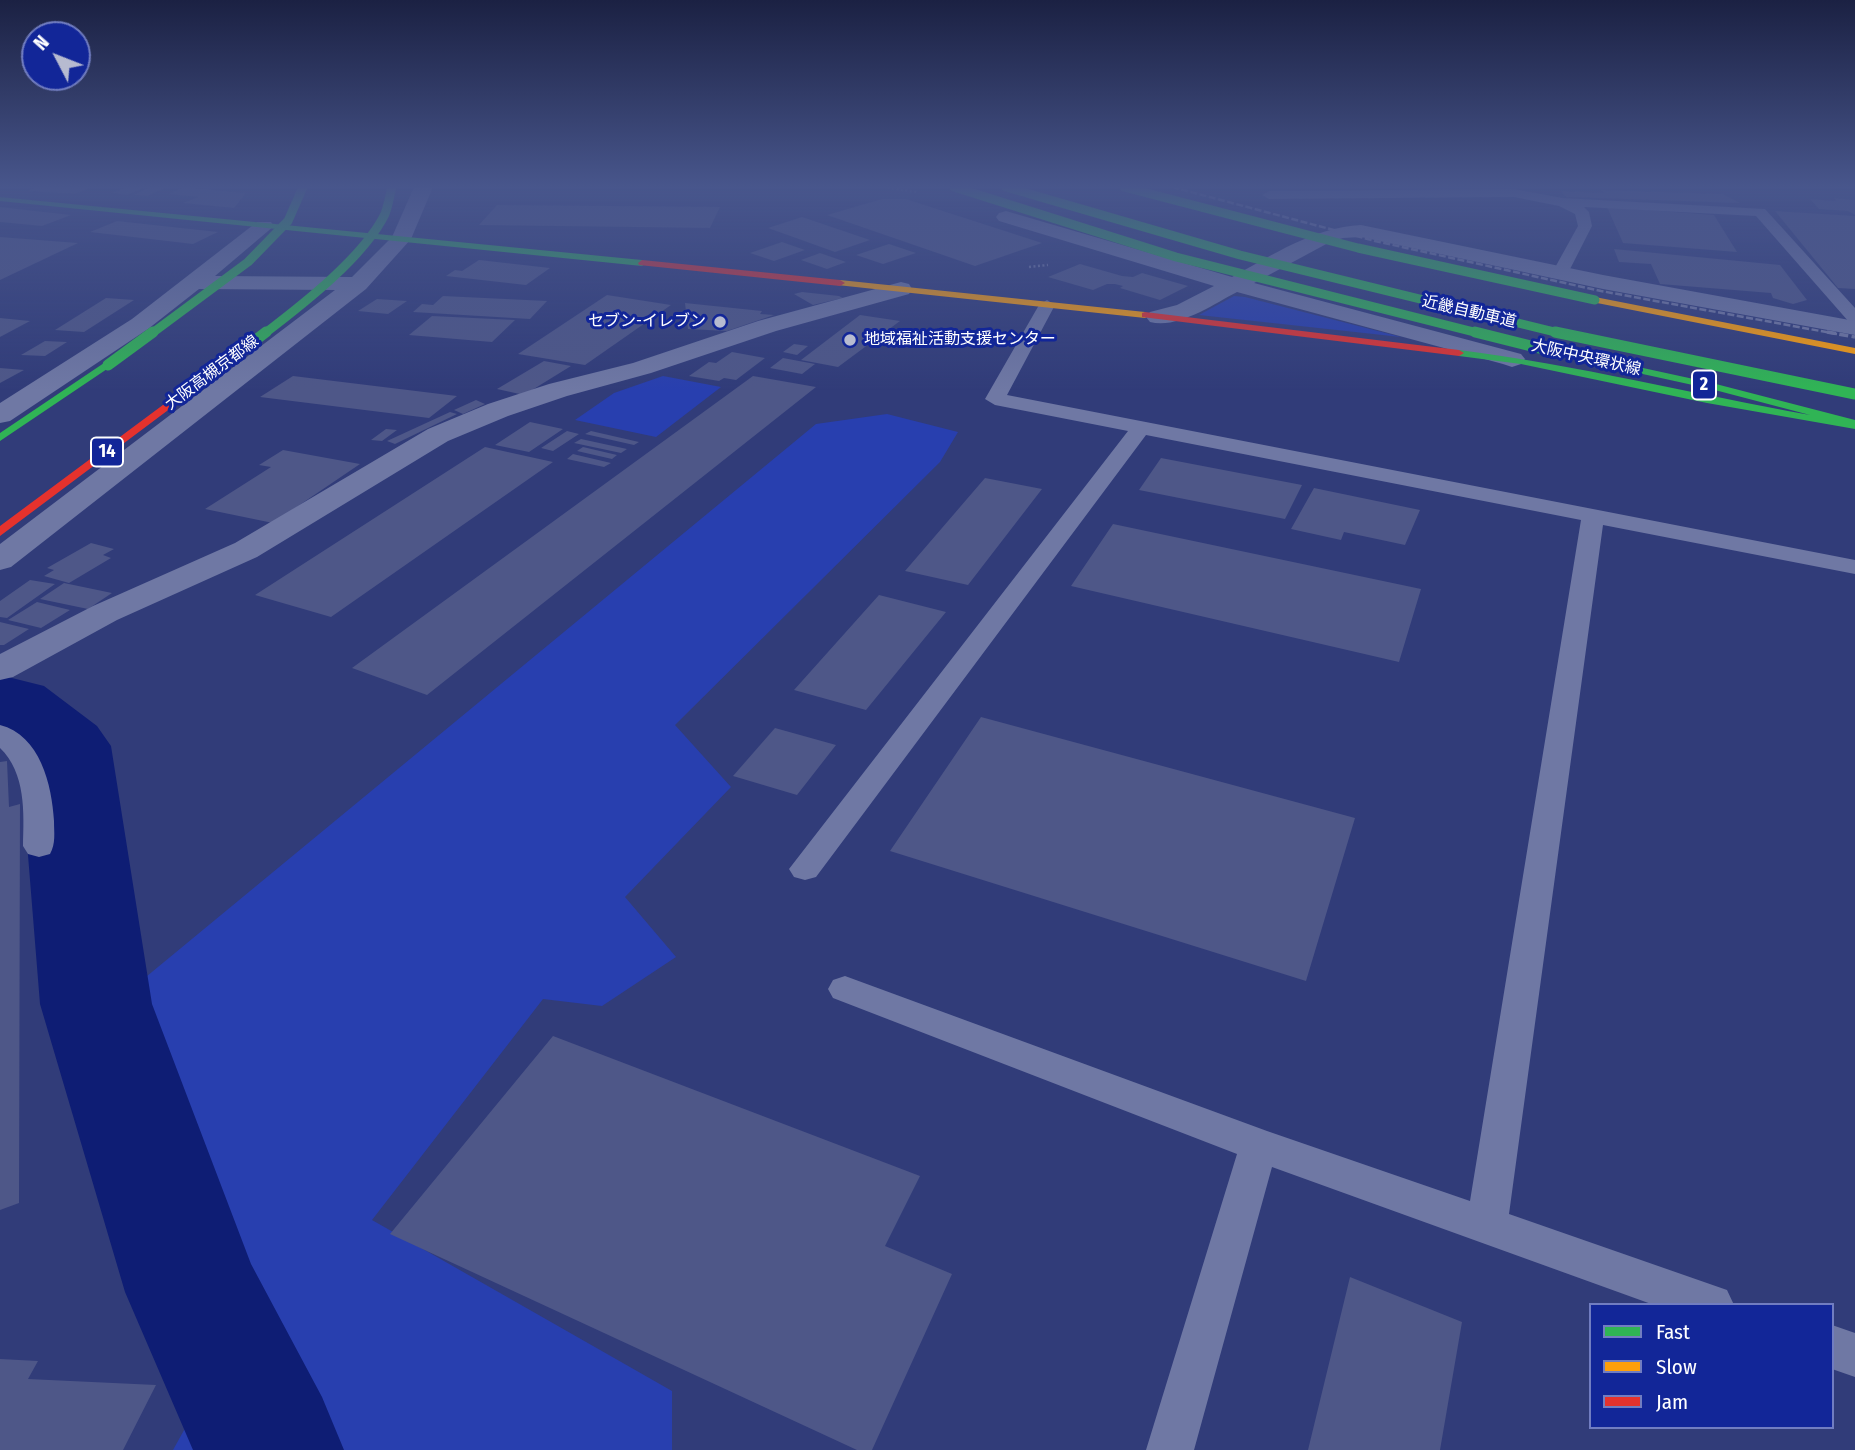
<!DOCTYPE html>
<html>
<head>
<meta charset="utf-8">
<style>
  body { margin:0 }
  #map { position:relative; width:1855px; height:1450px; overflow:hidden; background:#313c79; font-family:"Fira Sans Condensed",sans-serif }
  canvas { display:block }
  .legend { position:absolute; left:1589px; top:1303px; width:245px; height:126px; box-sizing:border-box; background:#122698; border:2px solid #717dc1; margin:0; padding:9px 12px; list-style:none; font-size:21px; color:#fff }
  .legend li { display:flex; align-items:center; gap:14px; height:35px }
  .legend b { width:35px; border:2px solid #717dc1 }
  .north { position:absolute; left:21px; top:21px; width:70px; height:70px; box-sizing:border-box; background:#122698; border:2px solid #717dc1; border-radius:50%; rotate:312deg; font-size:19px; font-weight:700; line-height:28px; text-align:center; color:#fff }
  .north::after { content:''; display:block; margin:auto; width:24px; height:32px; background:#b7bbd0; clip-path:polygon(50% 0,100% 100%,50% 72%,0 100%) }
</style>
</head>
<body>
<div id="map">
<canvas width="1855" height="1450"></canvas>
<ul class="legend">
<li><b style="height:9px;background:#30b455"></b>Fast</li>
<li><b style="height:9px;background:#ff9f0a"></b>Slow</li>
<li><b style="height:9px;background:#e5322d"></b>Jam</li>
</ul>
<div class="north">N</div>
</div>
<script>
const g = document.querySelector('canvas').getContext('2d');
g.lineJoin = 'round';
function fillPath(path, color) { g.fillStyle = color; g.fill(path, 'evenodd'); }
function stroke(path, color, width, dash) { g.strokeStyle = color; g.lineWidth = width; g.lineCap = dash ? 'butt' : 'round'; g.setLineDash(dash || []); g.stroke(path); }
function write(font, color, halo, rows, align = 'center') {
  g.font = font + ' "Fira Sans Condensed","Noto Sans JP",sans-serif'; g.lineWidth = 6; g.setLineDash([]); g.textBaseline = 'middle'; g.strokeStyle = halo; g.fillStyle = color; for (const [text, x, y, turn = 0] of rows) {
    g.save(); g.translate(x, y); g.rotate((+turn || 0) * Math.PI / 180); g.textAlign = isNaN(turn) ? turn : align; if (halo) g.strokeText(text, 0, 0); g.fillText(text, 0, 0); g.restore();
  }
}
fillPath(new Path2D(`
  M1234,296l11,1 156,40 -202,-22z
  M663,376l58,11 -65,50 -81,-17 39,-27z
  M887,414l71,18 -18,30 -265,263 56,62 -106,110 51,60 -74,49 -59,-7 -171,221 300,171v59h-349l-96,-179 -109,-271 698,-576z
  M188,1423l19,27h-34z`), '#283faf');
fillPath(new Path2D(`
  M0,675l44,11 53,40 14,20 41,258 99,260 71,133 22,53h-151l-68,-158 -85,-288 -20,-248 -20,-17z`), '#0e1d74');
fillPath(new Path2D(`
  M36,187h56l-17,7 -48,-3z
  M127,187h19l-19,8 -16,-2z
  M150,187h17l-19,9 -15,-1z
  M185,187l29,3 32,3 -12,15 -51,-5 15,-6 -30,-3z
  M1601,190l122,4 17,9 -174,-6 -5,-6 43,2z
  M1834,198l21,2v15l-7,-4 -29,-2 -9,-10 26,2z
  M882,199h24l136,44 -67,23 -148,-51z
  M497,205l223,2 -10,21 -231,-3z
  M0,207l71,8 -29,11 -42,-4z
  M1607,207l107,8 23,37 -114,-9z
  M1775,211l80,5v73l-17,-1z
  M802,217l68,23 -35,12 -67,-24z
  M117,221l101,11 -25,12 -103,-12z
  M0,237l78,6 -78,37z
  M782,242l23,8 -31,11 -24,-8z
  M889,244l27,9 -33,11 -27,-9z
  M1614,249l166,16 27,35 -14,4 -20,-6 -2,-5 -111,-9 -9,-20 -32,-2z
  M820,253l26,9 -19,7 -26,-9z
  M479,260l71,8 -24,17 -80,-9 9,-6 7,1z
  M1080,264l42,12 11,1 9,-4 46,13 -28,14 -40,-12 3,-2 -8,-2h-8l-14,6 -45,-13z
  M802,292l37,4 4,2 -30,7 -19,-11z
  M607,295l64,10 -86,60 -67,-11z
  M443,296l104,5 -17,18 -117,-7 9,-8 11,1z
  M106,298l28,2 -50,32 -29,-2z
  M377,299l30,2 -19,13 -30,-3z
  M685,303l77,8 -2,3 14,1 -47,16 -39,-2z
  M860,315l40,6 -62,46 -37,-7z
  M432,316l83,4 -23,22 -83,-7z
  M0,318l30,3 -30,16z
  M45,341l22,1 -22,14 -24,-1z
  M794,344l14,2 -11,9 -14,-3z
  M732,352l33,6 -29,22 -12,-2 -5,3 -30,-5 20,-14 7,1z
  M783,358l32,6 -13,10 -32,-6z
  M544,361l27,5 -47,29 -27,-6z
  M0,368l24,2 -24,13z
  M293,376l164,20 -28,22 -169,-21z
  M753,376l63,11 -389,308 -75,-27z
  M476,400l9,4 -22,10 -9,-4z
  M450,412l7,2 -62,30 -8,-3z
  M530,422l33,7 -34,23 -34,-7z
  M386,429l11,1 -15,11 -11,-1z
  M567,431l12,3 -26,17 -12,-3z
  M591,431l48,11 -5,3 -49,-11z
  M581,439l46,10 -6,4 -47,-10z
  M485,447l68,15 -222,155 -76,-22z
  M583,447l34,8 -5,4 -35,-8z
  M283,450l77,14 -87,59 -68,-14 66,-42 -12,-2z
  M573,454l38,9 -7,4 -37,-8z
  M1161,458l141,27 -17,34 -146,-29z
  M985,478l57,11 -74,96 -63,-14z
  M1314,488l106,22 -15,35 -61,-13 -3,8 -50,-11z
  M1113,524l308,65 -22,73 -328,-76z
  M91,543l23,6 -11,6 8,3 -42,25 -25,-7 10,-6 -7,-2z
  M30,580l25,4 -48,34 -7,-1v-16z
  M64,583l48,10 -24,16 -48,-10z
  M879,595l67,17 -80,98 -72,-20z
  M37,602l33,8 -29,18 -33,-8z
  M0,622l29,7 -25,16h-4z
  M981,717l374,101 -49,163 -416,-130z
  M775,728l61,17 -39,50 -64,-19z
  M7,761l2,46 11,-3 -1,399 -19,7v-448z
  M553,1036l367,140 -35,70 67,28 -80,176h-15l-467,-216z
  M1350,1277l112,45 -22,128h-132z
  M0,1359l38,2 -10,18 128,6 -33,65h-123z`), '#4e5788');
stroke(new Path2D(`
  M883,187l34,5
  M1029,267l19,-2`), '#6f78a4', 2.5, [2, 2.5]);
fillPath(new Path2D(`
  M1514,189l49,9 202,11 90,99v15l-6,-1 -93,-106 -172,-9 5,5 3,14 -24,47 -8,5 -8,-5 26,-47 -3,-12 -16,-8 -45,-9 -245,2 -7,-4 7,-4z
  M1047,300l8,5 -48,90 848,165v14l-252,-49 -94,689 218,76 7,15h-80l-382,-138 -78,283h-48l91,-296 -404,-156 -5,-9 5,-9 12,-4 422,155 203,70 111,-681 -435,-85 -330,442 -11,3 -11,-3 -5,-8 339,-438 -133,-26 -10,-6 54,-94z
  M0,725c40,10 52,60 54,96 0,12 2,22 -4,33l-11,3 -11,-3 -5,-8c1,-33 3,-73 -23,-98z
  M1832,1325l23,8v44l-23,-8z`), '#6f78a4');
fillPath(new Path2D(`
  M414,187h19l-22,52 -45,50 -355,278 -11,3v-26l335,-254 -136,-1 -51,40 -138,92 -10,2v-20l132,-84 125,-97h14l3,4 -59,50 137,1 40,-40z
  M1006,211l226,66c41,-22 82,-50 129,-52l242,50 252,46v14l-252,-46 -242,-52 -18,1 -13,4 -76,41 267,71 4,5 -4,5 -9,3 -9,-3 -266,-72c-25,13 -59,37 -87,30l-4,-5 4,-5 27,-7 37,-19 -215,-65 -3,-4 3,-4z
  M901,282l8,2 3,5 -3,5 -133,37 -125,42 -84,23 -59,20 -60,25 -191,116 -140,63 -104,57 -13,3v-26l93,-48 142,-63 193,-114 60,-25 61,-20 84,-21 125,-42z`), '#6f78a4');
fillPath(new Path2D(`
  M0,197l642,63 4,3 -4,3 -642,-65z
  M1551,348l161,35 143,37v9l-148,-26 -186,-39 -62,-8 -5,-3 5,-3c118,15 234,44 351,65l-99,-26 -164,-36v-4z
  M104,363l9,2 -113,76v-8z`), '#30b455');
fillPath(new Path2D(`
  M840,280l305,32 5,3 -5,3 -308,-33 -2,-2z
  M1595,297l260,51v6l-263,-52v-4z`), '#ff9f0a');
fillPath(new Path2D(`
  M642,260l198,20 5,3 -5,3 -201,-21 -1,-2z
  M1145,312l314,38 5,3 -5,3 -317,-39v-4z
  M210,370l9,2 -219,164v-10z`), '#e5322d');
stroke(new Path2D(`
  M1172,187l203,54 226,50 236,43`), '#7178a3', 2.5, [7, 2.5]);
stroke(new Path2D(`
  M1827,332l28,5`), '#7178a3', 3.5, [9, 3.5]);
stroke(new Path2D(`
  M954,187l222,70 306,77
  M1006,187l234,68 323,79
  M1124,187l234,61 237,52
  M151,334l97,-72 40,-41 15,-34
  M264,334c38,-29 100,-77 121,-120 3,-8 5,-19 7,-27`), '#30b455', 9);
stroke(new Path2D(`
  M1475,332l76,19
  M1555,332l300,62
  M108,365l45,-33
  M214,372l52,-40`), '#30b455', 11);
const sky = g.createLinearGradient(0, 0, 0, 390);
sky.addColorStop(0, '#1b2143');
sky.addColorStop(0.48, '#48568c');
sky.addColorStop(1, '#48568c00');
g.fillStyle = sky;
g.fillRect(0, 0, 1855, 390);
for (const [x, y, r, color] of [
  [720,322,7,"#b7bbd0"],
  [850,340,7,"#b7bbd0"]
]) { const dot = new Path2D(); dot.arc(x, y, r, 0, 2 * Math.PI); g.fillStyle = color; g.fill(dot); stroke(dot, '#122698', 2.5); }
write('16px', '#fff', '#122698', [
  ["近畿自動車道",1469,312,13],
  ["大阪中央環状線",1586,358,13],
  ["大阪高槻京都線",212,373,-37]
]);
write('16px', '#fff', '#122698', [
  ["セブン-イレブン",706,322],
  ["地域福祉活動支援センター",864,340,"left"]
], 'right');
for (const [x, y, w] of [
  [1704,385,24],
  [107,452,32]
]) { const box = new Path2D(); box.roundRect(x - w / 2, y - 14.5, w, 29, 5); g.fillStyle = '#122698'; g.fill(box); stroke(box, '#fff', 2); }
write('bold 18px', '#fff', null, [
  ["2",1704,385],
  ["14",107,452]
]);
</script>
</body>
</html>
